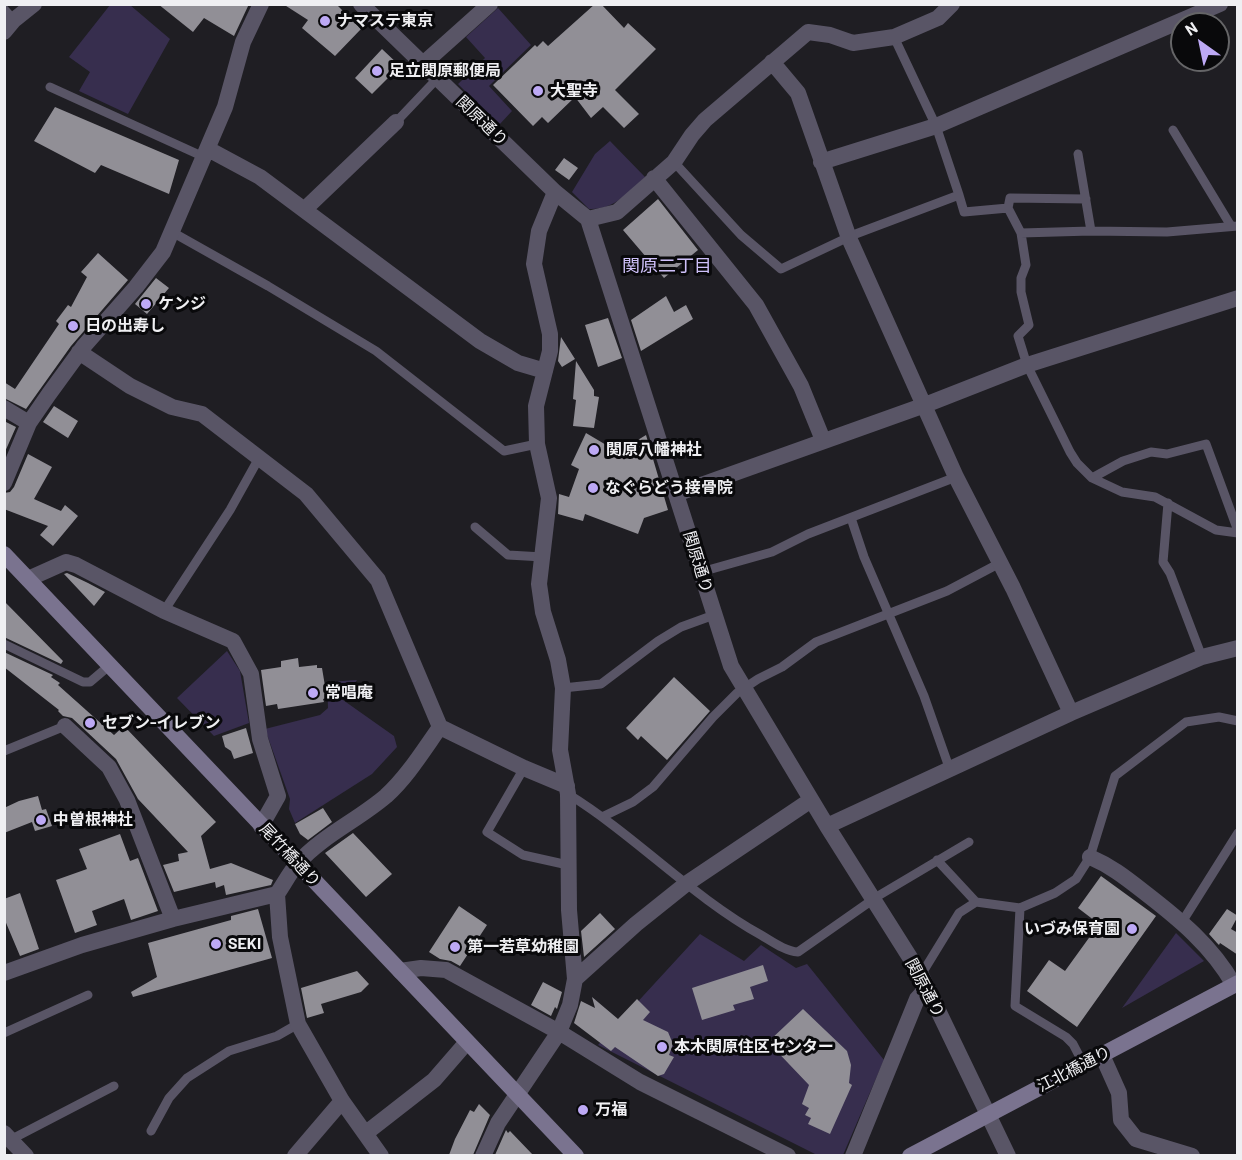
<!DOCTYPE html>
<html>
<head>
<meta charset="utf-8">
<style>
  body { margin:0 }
  #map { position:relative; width:1242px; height:1160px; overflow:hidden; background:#1f1e23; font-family:Barlow,sans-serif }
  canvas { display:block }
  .frame { position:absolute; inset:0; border:6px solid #efeff2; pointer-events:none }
  .north { position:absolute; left:1170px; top:12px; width:60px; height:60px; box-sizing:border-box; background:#09090b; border:2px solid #656567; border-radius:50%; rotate:327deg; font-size:16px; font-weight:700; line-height:24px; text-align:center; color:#efeff2 }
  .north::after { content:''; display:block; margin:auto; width:21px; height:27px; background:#bda9f5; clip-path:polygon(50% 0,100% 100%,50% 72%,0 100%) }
</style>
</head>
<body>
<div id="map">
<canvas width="1242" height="1160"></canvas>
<div class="frame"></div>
<div class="north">N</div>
</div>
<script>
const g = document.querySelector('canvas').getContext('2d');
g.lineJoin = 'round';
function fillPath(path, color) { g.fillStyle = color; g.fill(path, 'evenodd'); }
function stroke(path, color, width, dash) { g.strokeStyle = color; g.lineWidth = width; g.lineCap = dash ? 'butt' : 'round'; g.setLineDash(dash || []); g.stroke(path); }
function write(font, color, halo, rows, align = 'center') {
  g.font = font + ' Barlow,"Noto Sans JP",sans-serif'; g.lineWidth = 6; g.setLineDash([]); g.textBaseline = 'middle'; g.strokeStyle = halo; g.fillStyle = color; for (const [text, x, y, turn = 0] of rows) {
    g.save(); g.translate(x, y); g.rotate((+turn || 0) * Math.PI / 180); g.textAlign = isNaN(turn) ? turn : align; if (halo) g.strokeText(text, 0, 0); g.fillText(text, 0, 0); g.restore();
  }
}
fillPath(new Path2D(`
  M110,5h20l40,34 -42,75 -49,-23 11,-19 -21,-15z
  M498,8l33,37 -42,41 23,25 -13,14 -41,-41 27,-26 -19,-21z
  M610,141l35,36c-17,16 -31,33 -56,32l-17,-17 23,-38z
  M227,651l13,20 9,52 -35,13 -37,-38z
  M357,680l-14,20 51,36 3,11 -25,27 -77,49 -6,-14 1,-10 -25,-70 55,-14 8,-7 -1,-26z
  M1176,933l28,28 -82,47z
  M700,934l44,27 17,-16 35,23 11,-4 77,96 -41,95h-26l-219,-110z`), '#372e4e');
fillPath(new Path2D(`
  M158,4h91l-15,32 -30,-18 -11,14z
  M283,4h53l25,25 -26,27 -33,-28 6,-8z
  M595,4h6l23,24 4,-5 28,26 -41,41 24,24 -15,14 -21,-21 -12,11 -16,-21 -27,26 -6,-6 -9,9 -40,-41 42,-40 2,2 6,-6 5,5z
  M382,49l18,17 -28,28 -17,-16z
  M55,107l124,53 -10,34 -68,-29 -6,8 -61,-32z
  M564,158l14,10 -9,12 -14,-10z
  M658,199l40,51 -34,28 -41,-48z
  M98,253l30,27 -57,66 -45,63 -22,-11v-16l11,7 44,-65 -3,-3 12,-16 3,2 16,-30 -6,-5z
  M156,278l13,10 -22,26 -12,-10z
  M666,296l8,16 12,-7 7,14 -52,32 -10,-31z
  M608,318l14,40 -24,9 -13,-42z
  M561,337l14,22 -13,8 -4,-6z
  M576,361l18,29v6l5,1 -5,31 -21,-2 3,-26 -3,-1z
  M54,406l24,15 -10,17 -25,-16z
  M4,421l12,6 -12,27z
  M586,433l32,19 28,-17 22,75 -24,8 -6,16 -53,-20 -2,7 -25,-7 1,-20 10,3 10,-28 -8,-4z
  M28,454l24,13 -18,32 27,12 4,-6 13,11 -25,30 -13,-11 8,-9 -44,-17v-16l6,-1 4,-5z
  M67,573l21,10 17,9 -11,14 -30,-32z
  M4,601l59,60 -2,3 -57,-27z
  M4,652l49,23 -2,2 9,6 -2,2 56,50 10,-9 92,96 -15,14 9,33 21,-6 42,17 -2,5 -45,10 -2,-10 -8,3 -1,-6 -41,10 -11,-27 16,-4 -1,-7 10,-2 -50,-53 -22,-40 -44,-41 -9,-2 -5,-5 1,-1 -55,-43z
  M298,658l1,9 18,-2v3h5l5,30 -4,1 1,3 -46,7 -1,-5 -11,2 -5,-36 20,-3v-6z
  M674,677l36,34 -43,49 -26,-24 -3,4 -12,-12z
  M246,728l7,25 -19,6 -3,-8 -6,-4 -3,-11z
  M38,796l4,14 4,-1 6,17 -17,5 -3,-9 -28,11v-25l15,-7z
  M323,808l9,14 -24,18 -8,-6 -5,-10z
  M353,833l39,41 -26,23 -41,-44z
  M120,834l10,27 8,-3 20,53 -27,9 -7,-21 -32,12 5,14 -22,8 -19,-53 31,-11 -8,-20z
  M1101,876l55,40 -79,111 -50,-36 22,-31 16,11 34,-47 -21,-16z
  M20,893l19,56 -19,7 -16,-38v-19z
  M459,906l28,19 -27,41 -9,-5 -11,-2 -11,-7z
  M258,909l14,49 -139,39 -2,-5 26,-15 -9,-34 83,-23v-4z
  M1227,909l11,7 -7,13 7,4v22l-18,-12 -1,2 -2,-2 -8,-9z
  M600,913l15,16 -31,28 -3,-26z
  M763,965l5,16 -18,6 4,12 -21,6 2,5 -33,10 -10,-32z
  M357,971l12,13 -8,8 -40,12 3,9 -17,5 -6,-30z
  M543,982l19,10 -5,17 -2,-2 -4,9 -20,-11z
  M592,997l26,22 19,-20 13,13 -7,8 25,12 5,12 -4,11 5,2 -10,17 -6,2 -43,-29 -4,4 -37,-28 7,-22 14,7z
  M803,1009l44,42 4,14 -2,18 3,2 -22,49 -22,-10 3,-6 -6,-3 4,-7 -7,-4 7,-19 -41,-43z
  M479,1104l11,11 -17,40h-24l6,-16 15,-29 4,2z
  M506,1130l2,3 2,-2 23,24h-38z`), '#918f96');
stroke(new Path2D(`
  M4,9l10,11
  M50,87l154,70
  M396,122l37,-39
  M1173,130l58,96
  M1078,154l13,77 -70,2 -13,-25 2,-10 76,1
  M674,162l67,73 40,34 72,-34 106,-40 -23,-69 -42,-89
  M959,195l5,17 44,-4
  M1091,231l76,1 71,-6
  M172,232l96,54 108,65 128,100 33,-7
  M1021,233l5,32 -5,13v14l8,33 -11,11 9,29 43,87 7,11 15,15 30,14 33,5 61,33 22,3
  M1092,478l31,-17 28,-9 16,2 39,-10 32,87
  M1168,503l-5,59 7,11 32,84
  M851,518l13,39 60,139 26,74
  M475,527l33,28 35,2
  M701,572l71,-20 36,-18 148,-57
  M164,611l66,-101 29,-52
  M4,644l79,38h7l20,-17
  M563,688l38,-4 57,-43 23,-14 33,-12
  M4,751l61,-25
  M524,768l-37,64 36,23 45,10
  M568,794c68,42 123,102 193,141 12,7 24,16 37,17l80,-56 91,-54
  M602,817l31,-15 20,-15 60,-70 24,-24 21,-14 24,-12 34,-25 131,-51 53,-28
  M937,860l39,42 44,6
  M1182,922l56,-89
  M921,975l38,-62 17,-11
  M4,1033l84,-38
  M1084,1065l-11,-21 -7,-7 -51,-31 5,-98 35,-15 21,-14 14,-22 25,-81 71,-54 33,-5 19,4
  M151,1131l18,-33 18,-20 42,-27 48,-15 21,-12
  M12,1139l102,-53`), '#595566', 9);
stroke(new Path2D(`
  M361,4l194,188 33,27 143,447 96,160 94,149 87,181
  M4,32l10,-12 20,-16
  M772,62l26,31 51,145 107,239 57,111 58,125
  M423,64l67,-60
  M208,149l52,28 220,164 38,22 27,8
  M821,162l115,-36 284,-122
  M654,178l102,127 45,81 22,54
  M305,209l91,-87
  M588,219l29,-7 57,-50 18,-27 13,-15 103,-88 22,3 23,8 41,-6 44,-19 14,-14
  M4,408l25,15
  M4,483l25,-60 20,-29 35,-48 52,-59 27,-35 62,-145 18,-65 18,-38
  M676,494l249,-89 102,-40 211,-67
  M28,579l38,-17 10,3 88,46 69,30 18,33 9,65 18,57 -17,30
  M65,726l44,41 18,33 46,119
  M440,727l84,41 43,18
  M827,826l244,-113 131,-56 36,-9
  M1090,857c21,9 36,21 54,35 35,27 68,54 90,93
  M277,894l3,43 18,87 44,77 39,55
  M400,971l21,-3 25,2 113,62 81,50 148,74
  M4,973l78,-28 91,-26 104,-25c7,-10 13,-22 21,-31 24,-27 60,-43 88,-67 21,-19 37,-45 54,-69l-62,-147 -72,-86 -104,-80 -30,-7 -42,-21 -51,-34
  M575,979l61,-55 50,-40 125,-84
  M1102,1055l17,38 2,27 15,19 56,17
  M4,1133l22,23
  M366,1133l68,-53 33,-38
  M295,1156l47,-55
  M483,1156l15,-33 61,-91 11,-27 5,-26 -6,-69 -1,-116 -8,-44 3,-62 -5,-28 -15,-48 -4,-28 10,-86 -12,-54 -1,-38 14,-55v-17l-16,-70 5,-33 16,-39
  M853,1156l64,-157 10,-11`), '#595566', 16);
stroke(new Path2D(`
  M4,554l572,602
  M910,1156l328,-173`), '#7a738f', 16);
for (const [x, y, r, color] of [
  [325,21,6,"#bda9f5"],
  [377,71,6,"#bda9f5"],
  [538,91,6,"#bda9f5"],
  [146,304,6,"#bda9f5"],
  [73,326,6,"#bda9f5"],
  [594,450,6,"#bda9f5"],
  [593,488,6,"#bda9f5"],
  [313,693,6,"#bda9f5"],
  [90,723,6,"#bda9f5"],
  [41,820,6,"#bda9f5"],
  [1132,929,6,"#bda9f5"],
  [216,944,6,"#bda9f5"],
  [455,947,6,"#bda9f5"],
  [662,1047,6,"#bda9f5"],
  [583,1110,6,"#bda9f5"]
]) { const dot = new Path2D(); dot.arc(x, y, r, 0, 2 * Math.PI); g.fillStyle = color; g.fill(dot); stroke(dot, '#09090b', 2); }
write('bold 16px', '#efeff2', '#09090b', [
  ["ナマステ東京",337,21],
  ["足立関原郵便局",389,71],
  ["大聖寺",550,91],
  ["ケンジ",158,304],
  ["日の出寿し",85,326],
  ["関原八幡神社",606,450],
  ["なぐらどう接骨院",605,488],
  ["常唱庵",325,693],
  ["セブン-イレブン",102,723],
  ["中曽根神社",53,820],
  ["いづみ保育園",1120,929,"right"],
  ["SEKI",228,944],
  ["第一若草幼稚園",467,947],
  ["本木関原住区センター",674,1047],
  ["万福",595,1110]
], 'left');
write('16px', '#efeff2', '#09090b', [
  ["関原通り",482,121,44],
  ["関原通り",698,562,73],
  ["尾竹橋通り",290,855,47],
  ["関原通り",925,988,62],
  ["江北橋通り",1074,1069,-27]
]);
write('18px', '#cec0f9', '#09090b', [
  ["関原二丁目",667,266]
]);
</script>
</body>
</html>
